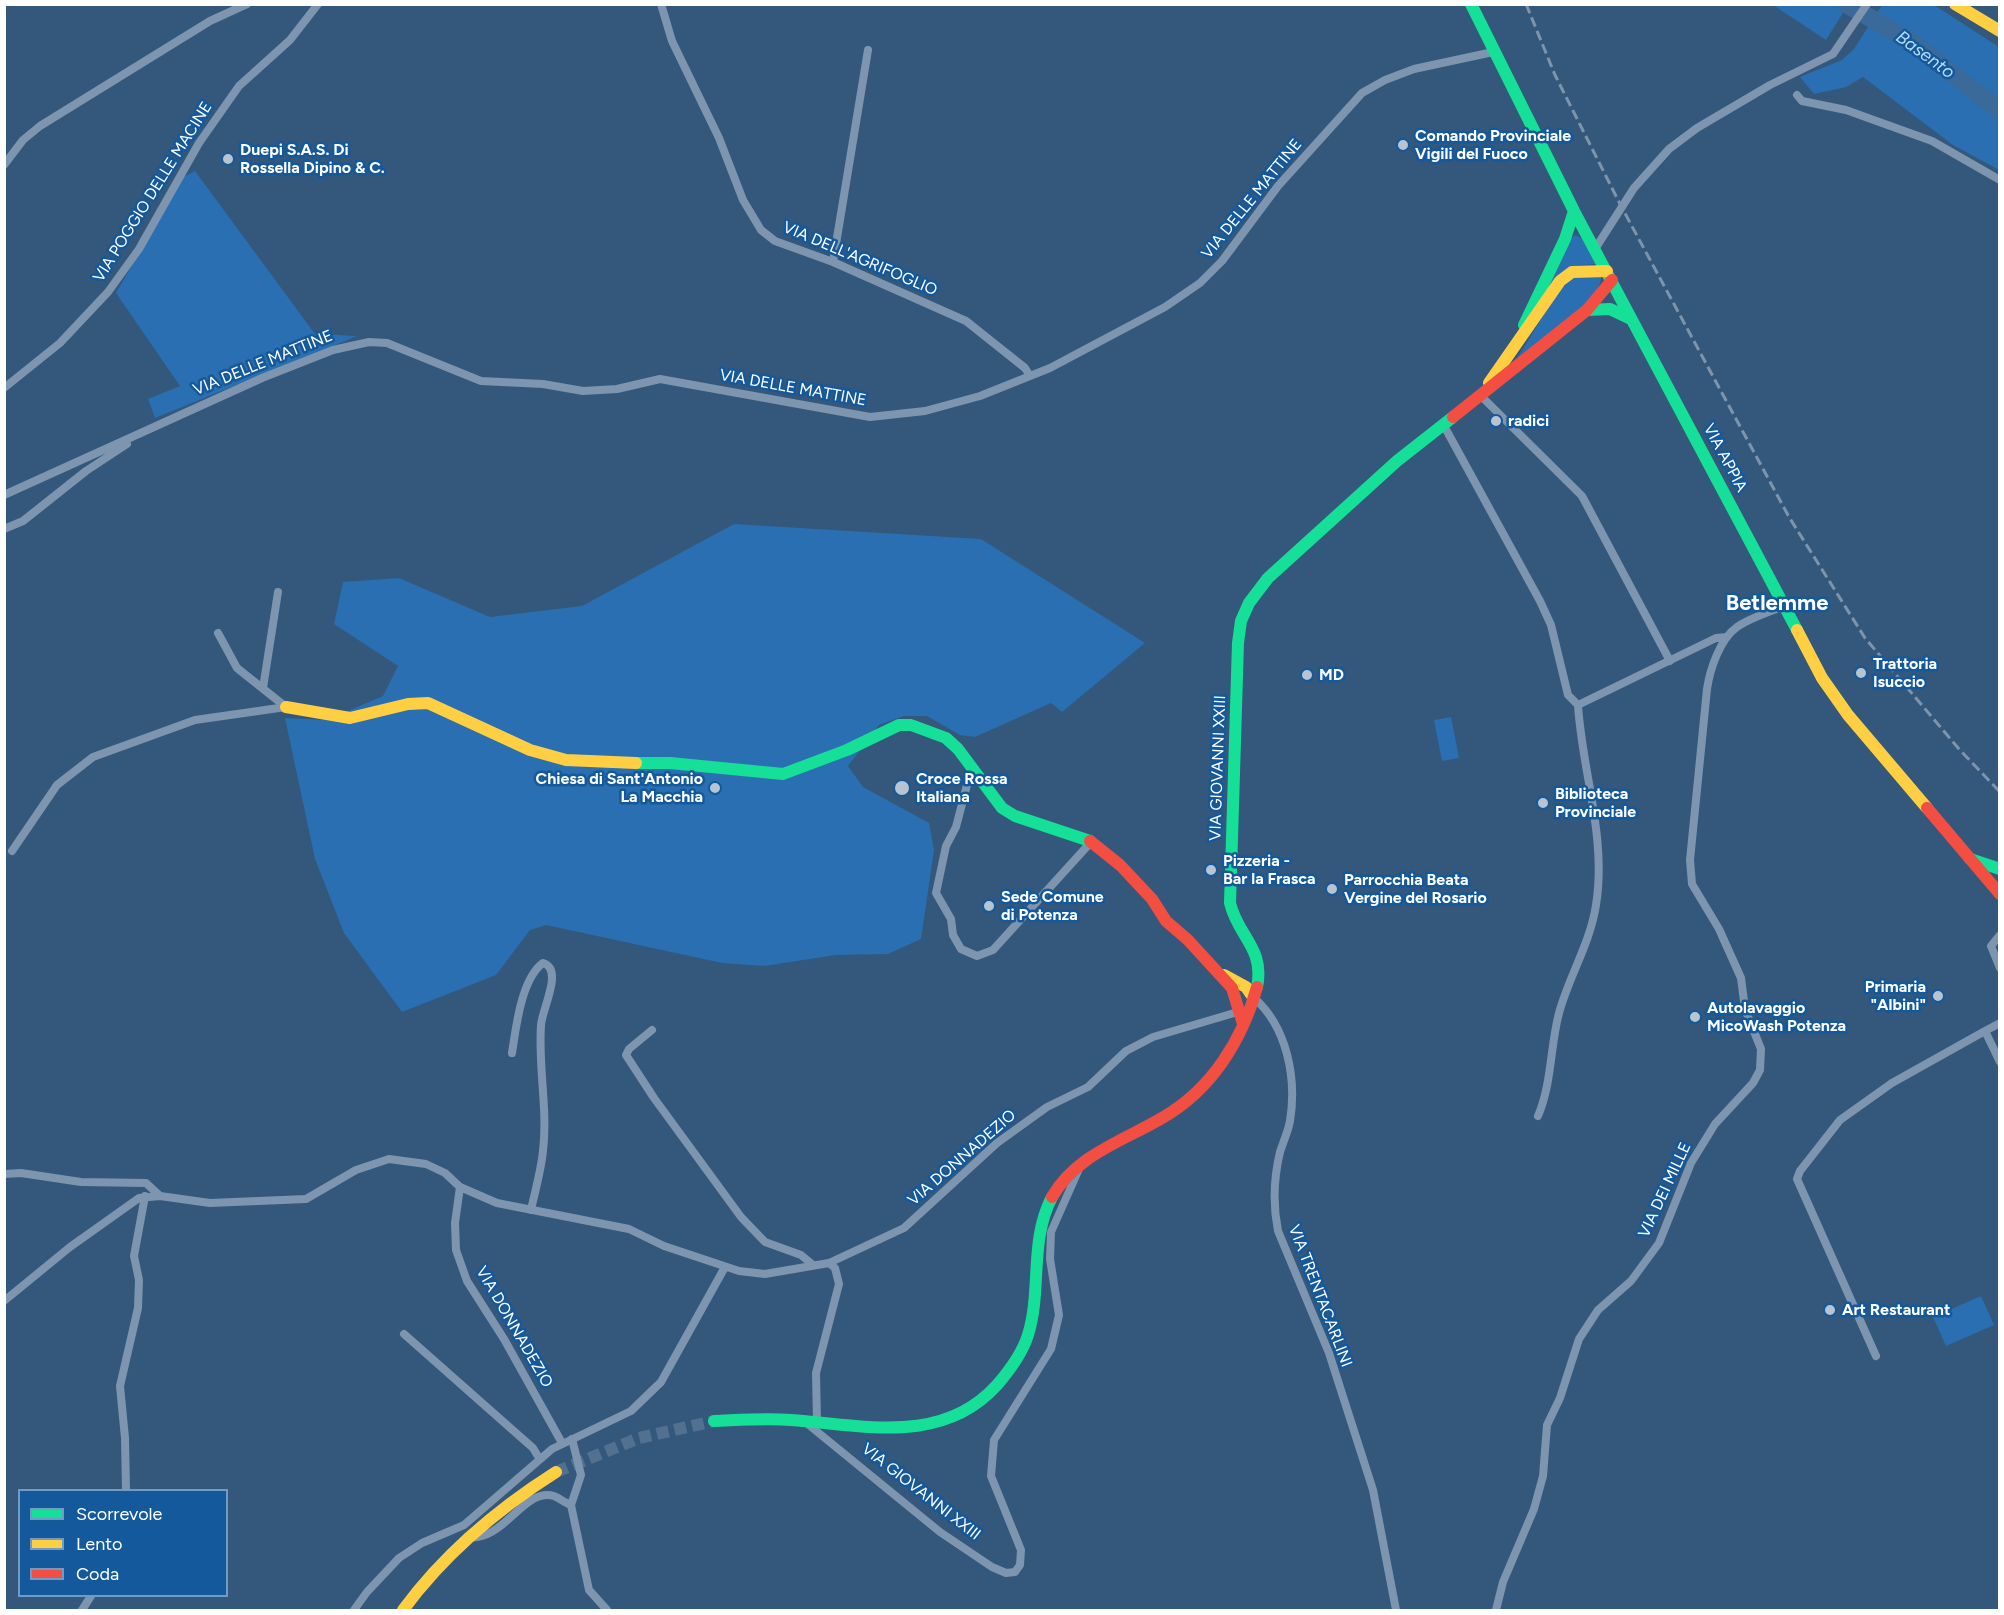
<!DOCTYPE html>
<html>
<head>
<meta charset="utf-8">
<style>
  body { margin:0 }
  #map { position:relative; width:2004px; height:1615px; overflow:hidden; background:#33587c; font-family:Figtree,sans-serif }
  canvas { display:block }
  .frame { position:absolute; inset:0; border:6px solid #fff; pointer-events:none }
  .legend { position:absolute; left:18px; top:1489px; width:210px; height:108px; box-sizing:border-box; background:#14599b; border:2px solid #729bc3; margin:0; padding:8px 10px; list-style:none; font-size:18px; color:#fff }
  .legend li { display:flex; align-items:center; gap:12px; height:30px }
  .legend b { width:30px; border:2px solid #729bc3 }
</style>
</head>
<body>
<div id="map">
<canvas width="2004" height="1615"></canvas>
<div class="frame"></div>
<ul class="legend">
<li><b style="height:8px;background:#16e098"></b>Scorrevole</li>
<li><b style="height:8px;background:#ffcf43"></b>Lento</li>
<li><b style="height:8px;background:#f24e42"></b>Coda</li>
</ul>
</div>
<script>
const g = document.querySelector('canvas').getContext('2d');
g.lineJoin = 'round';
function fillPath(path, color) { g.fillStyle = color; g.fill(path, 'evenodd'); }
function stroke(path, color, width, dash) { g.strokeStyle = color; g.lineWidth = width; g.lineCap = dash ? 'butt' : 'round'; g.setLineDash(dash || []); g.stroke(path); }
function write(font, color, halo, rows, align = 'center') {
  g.font = font + ' Figtree,sans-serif'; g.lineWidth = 5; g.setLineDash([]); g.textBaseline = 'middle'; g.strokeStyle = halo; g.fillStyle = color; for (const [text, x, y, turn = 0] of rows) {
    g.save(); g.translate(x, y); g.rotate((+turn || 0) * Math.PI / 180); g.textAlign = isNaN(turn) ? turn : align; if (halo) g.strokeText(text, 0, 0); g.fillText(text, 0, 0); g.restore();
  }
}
fillPath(new Path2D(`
  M1773,5h75l-22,35z
  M1882,5h52l65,42v123l-46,-25 -90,-68 -17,10 -32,7 -14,-17 42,-17 12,-11z
  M195,171l120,163 42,2 -202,82 -7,-19 32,-13 -64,-93 67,-116z
  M1575,235l7,3 14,26 -25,2 -38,44 35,-69z
  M1574,276l27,1c2,22 -68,70 -86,85l42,-69z
  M734,524l247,15 164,104 -83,69 -11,-9 -76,34 -15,-2 -33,-19h-23l-25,9 -31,41 15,21 66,36 5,27 -13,89 -33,15 -52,1 -72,11 -42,-3 -176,-38 -16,5 -34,45 -94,37 -58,-79 -29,-74 -30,-141 42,2 56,-24 15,-30 -64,-42 9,-42 56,-4 91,39 92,-11z
  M1451,717l8,41 -17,3 -8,-41z
  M1981,1296l13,29 -48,21 -13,-29z`), '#296fb1');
stroke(new Path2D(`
  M1846,4l66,38 88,69`), '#3a6a99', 18);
stroke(new Path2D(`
  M556,1472l83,-34 75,-17`), '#527190', 12, [12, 6]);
stroke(new Path2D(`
  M661,4l11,37 47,97 24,62 18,30 14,11 58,21 133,59 59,47 5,8
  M1797,95l5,6 44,9 86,31 68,39
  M4,165l19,-25 17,-14 170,-105 37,-17
  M1595,249l39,-61 35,-39 28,-21 73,-43 63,-31 34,-50
  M833,262l35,-212
  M4,388l56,-45 48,-51 31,-43 60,-106 40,-57 51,-46 28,-36
  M1479,394l103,102 88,165
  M1443,424l97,177 11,24 17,70 10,10
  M4,495l258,-117 71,-28 36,-8 18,1 94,38 62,3 40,7 34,-2 43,-10 210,38 55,-6 55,-15 70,-28 115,-61 35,-24 22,-22 56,-75 84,-93 23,-13 29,-11 79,-17
  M4,529l19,-8 63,-50 41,-27
  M218,633l19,35 49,39
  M263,688l15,-96
  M1578,705l138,-67 11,-1
  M976,773l-9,12 -11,42 -10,19 -10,47 15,26 2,16 8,14 16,7 16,-6 98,-108
  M12,851l45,-66 36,-28 102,-37 91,-13
  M2000,935l-9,11 9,22
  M1253,997c34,29 44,81 37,124 -2,11 -7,21 -10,31 -6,25 -7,54 -2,79l51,122 44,137 23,120
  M652,1030l-23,19 -3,6 28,43 87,119 24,25 36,13 12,10
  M1985,1031l15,-8
  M512,1053c4,-25 9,-74 31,-90 21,6 -1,46 -2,62 -3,42 7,84 2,126 -2,20 -8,40 -12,59
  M1538,1116c14,-33 12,-69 21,-103 10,-37 31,-69 37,-108 11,-67 -14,-134 -18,-200
  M4,1174l17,-1 60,9 65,1 14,13
  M460,1187l-5,36 1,27 11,31 37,58 58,104
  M829,1263l75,-35 93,-85 50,-36 41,-20 38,-36 27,-14 88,-26
  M4,1301l66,-54 69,-49 21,-2 50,7 96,-4 50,-29 33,-11 37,5 19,9 15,14 37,16 132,26 35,17 75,25 26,3 64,-11 6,5 4,16 -23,89 1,49
  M404,1334l129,114 6,10
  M1876,1356l-79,-177 3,-8 40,-51 52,-37 93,-52 15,31
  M804,1421l136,111 52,35 14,6 9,-1 5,-7 1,-15 -30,-74 3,-36 57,-91 8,-34 -9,-56 1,-27 28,-63
  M126,1490l-1,-52 -5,-52 18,-78 1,-28 -5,-24 11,-60
  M571,1505l10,-30 -9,-36
  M467,1537c37,6 56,-50 87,-41 5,2 11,7 17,9l18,85 18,20
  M82,1610l9,-14
  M354,1610l13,-18 32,-34 23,-15 42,-18 88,-76 79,-38 30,-29 64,-115
  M1496,1610l7,-28 31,-73 9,-33 4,-51 13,-27 19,-59 19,-29 33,-29 28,-38 32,-80 24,-39 38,-41 7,-13 1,-21 -16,-40 -4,-31 -22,-49 -27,-45 -2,-24 17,-171c3,-20 13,-50 30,-62 13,-9 32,-15 47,-21`), '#7d95ae', 8);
stroke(new Path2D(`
  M1471,4l103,207 223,419
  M1587,310l23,-1 21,10
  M1524,325l41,-86 9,-28
  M636,763h34l113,11 64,-24 52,-25h12l35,13 12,11 44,59 13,8 75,25
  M1970,859l30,10
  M1257,987c8,-39 -19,-50 -27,-84l8,-260 3,-22 8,-18 19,-25 129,-117 56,-44
  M714,1421c26,-1 52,-3 77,-1 72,5 151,26 206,-35 13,-15 25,-31 31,-50 14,-45 1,-94 24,-138`), '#16e098', 12);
stroke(new Path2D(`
  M1955,4l45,27
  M1489,383l71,-102 12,-9 35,-1
  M1797,630l25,48 26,37 79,93
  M286,707l64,11 58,-14 20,-1 102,47 36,10 70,3
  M1224,975l22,12 7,10
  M403,1610c42,-57 93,-100 153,-138`), '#ffcf43', 12);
stroke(new Path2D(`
  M1453,417l134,-107 25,-30
  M1927,808l73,86
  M1090,841l30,24 32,34 14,22 22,19 44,48 11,36
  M1052,1197c24,-42 71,-56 110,-79 49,-28 80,-77 95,-131`), '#f24e42', 12);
stroke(new Path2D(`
  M1526,4l29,71 66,131 168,311 76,121 94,111 41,43`), '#7e94ac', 3, [10, 4.5]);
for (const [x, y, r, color] of [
  [1403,145,6,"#b8c5d1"],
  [228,159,6,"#b8c5d1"],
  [1496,421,6,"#b8c5d1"],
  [1861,673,6,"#b8c5d1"],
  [1307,675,6,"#b8c5d1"],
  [715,788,6,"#b8c5d1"],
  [902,788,8,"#b8c5d1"],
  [1543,803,6,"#b8c5d1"],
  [1211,870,6,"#b8c5d1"],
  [1332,889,6,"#b8c5d1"],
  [989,906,6,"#b8c5d1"],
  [1938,996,6,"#b8c5d1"],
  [1695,1017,6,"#b8c5d1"],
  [1830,1310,6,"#b8c5d1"]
]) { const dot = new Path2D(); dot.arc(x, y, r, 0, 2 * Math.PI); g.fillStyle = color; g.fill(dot); stroke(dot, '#14599b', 2); }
write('bold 16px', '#fff', '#14599b', [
  ["Comando Provinciale",1415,136],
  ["Vigili del Fuoco",1415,154],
  ["Duepi S.A.S. Di",240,150],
  ["Rossella Dipino & C.",240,168],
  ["radici",1508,421],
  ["Trattoria",1873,664],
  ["Isuccio",1873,682],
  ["MD",1319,675],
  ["Chiesa di Sant'Antonio",703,779,"right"],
  ["La Macchia",703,797,"right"],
  ["Croce Rossa",916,779],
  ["Italiana",916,797],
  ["Biblioteca",1555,794],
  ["Provinciale",1555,812],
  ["Pizzeria -",1223,861],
  ["Bar la Frasca",1223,879],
  ["Parrocchia Beata",1344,880],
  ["Vergine del Rosario",1344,898],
  ["Sede Comune",1001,897],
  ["di Potenza",1001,915],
  ["Primaria",1926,987,"right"],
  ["\"Albini\"",1926,1005,"right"],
  ["Autolavaggio",1707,1008],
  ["MicoWash Potenza",1707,1026],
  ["Art Restaurant",1842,1310]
], 'left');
write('16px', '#fff', '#14599b', [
  ["VIA POGGIO DELLE MACINE",153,192,-58],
  ["VIA DELLE MATTINE",1252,199,-51],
  ["VIA DELL'AGRIFOGLIO",860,259,23],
  ["VIA DELLE MATTINE",263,363,-22],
  ["VIA DELLE MATTINE",793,388,10],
  ["VIA APPIA",1725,458,62],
  ["VIA GIOVANNI XXIII",1218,768,-88],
  ["VIA DONNADEZIO",962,1158,-41],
  ["VIA DEI MILLE",1665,1190,-65],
  ["VIA TRENTACARLINI",1320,1296,69],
  ["VIA DONNADEZIO",514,1327,60],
  ["VIA GIOVANNI XXIII",921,1492,38]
]);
write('italic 18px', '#b5d9fa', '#14599b', [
  ["Basento",1925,55,36]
]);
write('bold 22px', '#fff', '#14599b', [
  ["Betlemme",1777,604]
]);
</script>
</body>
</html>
